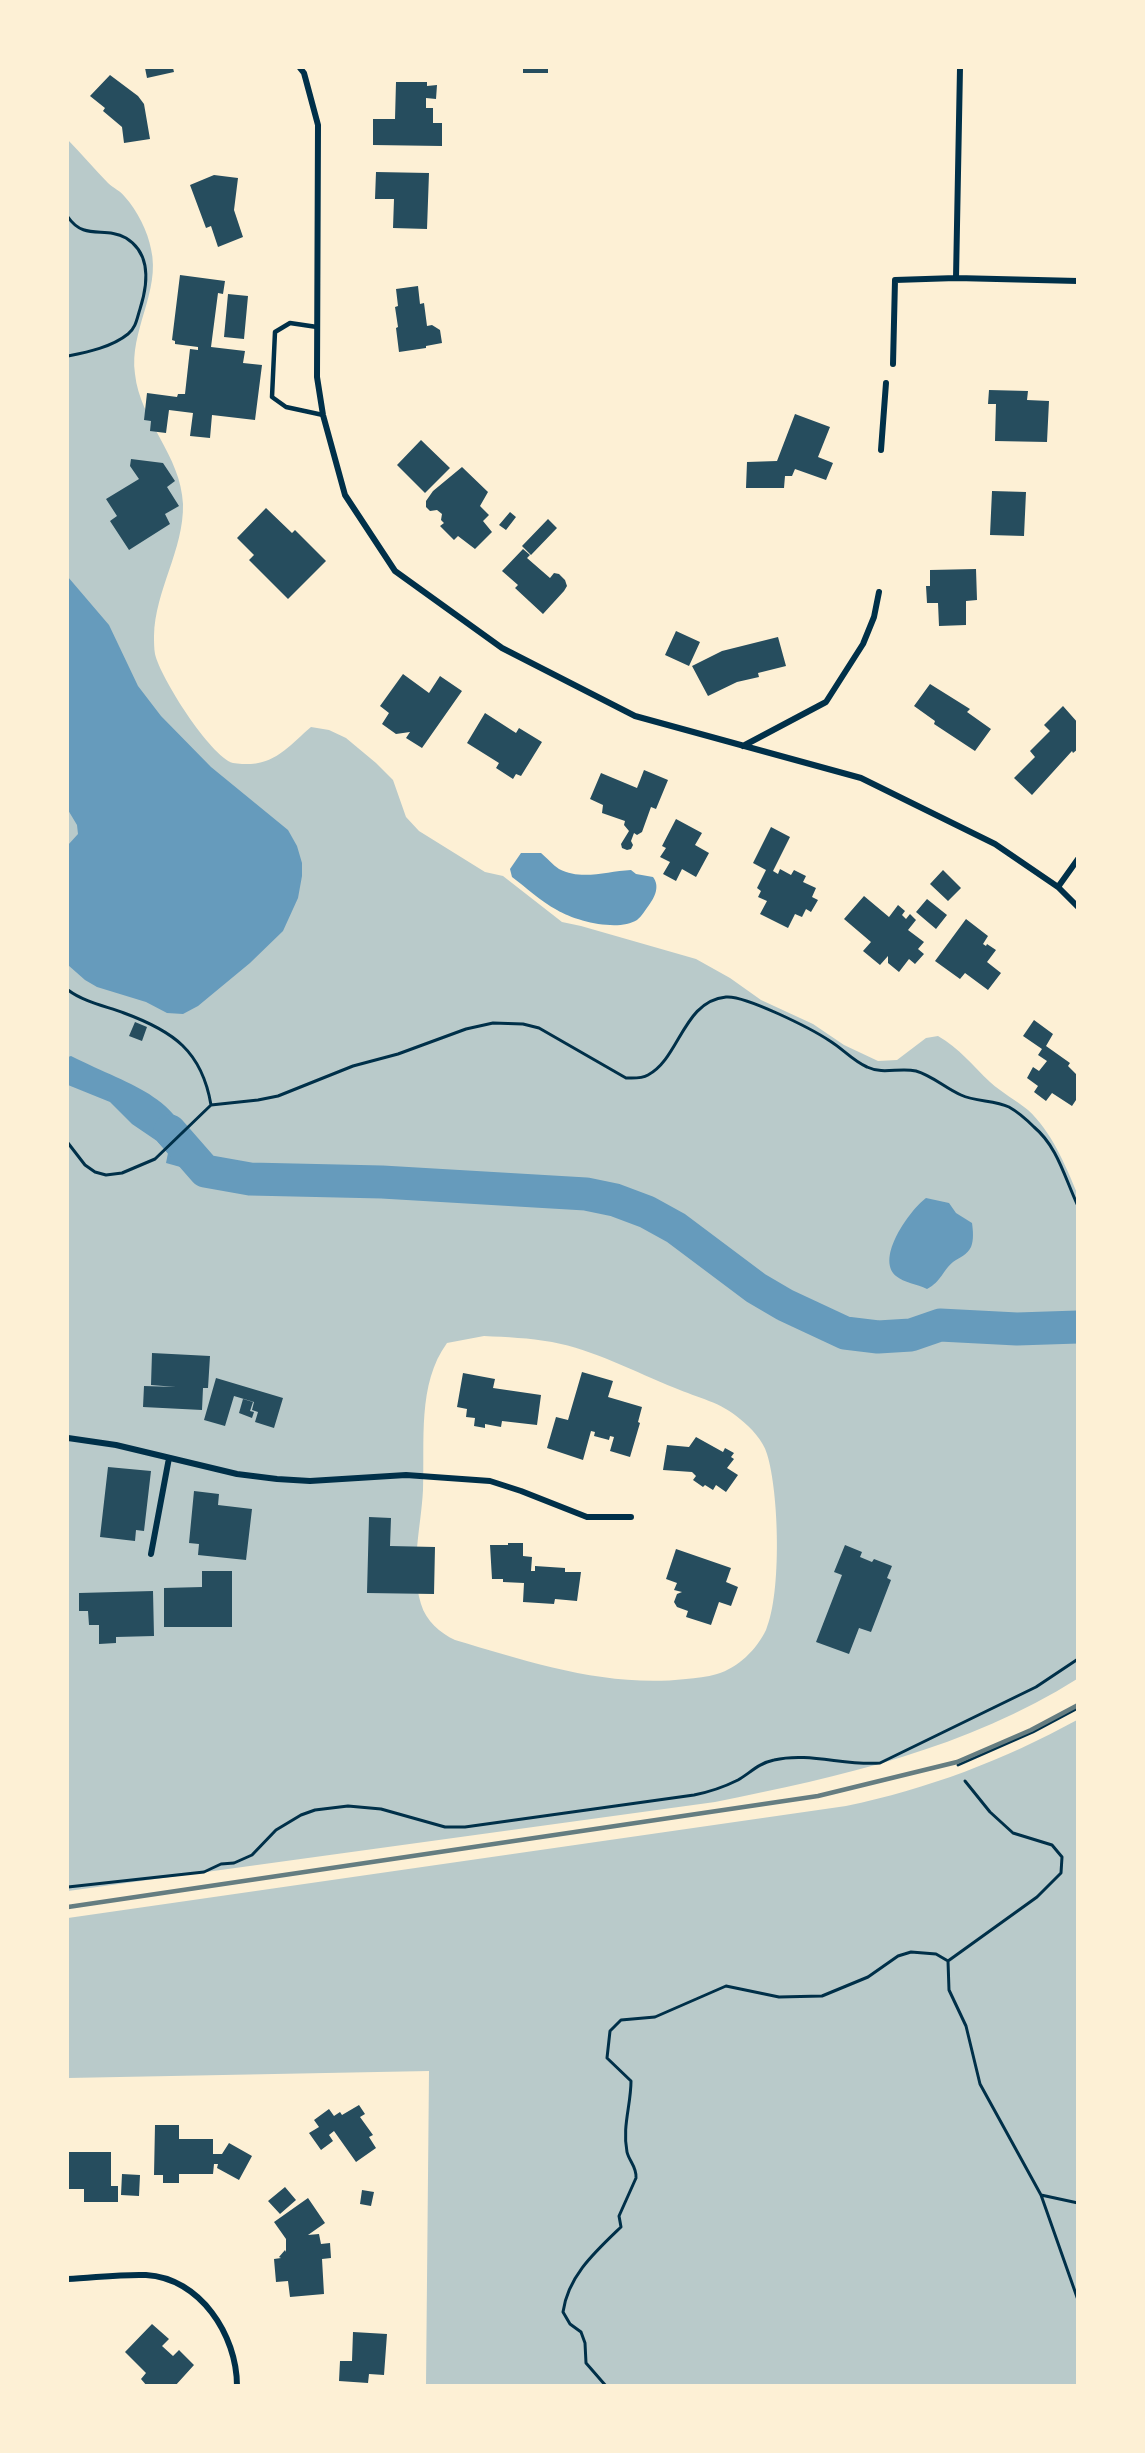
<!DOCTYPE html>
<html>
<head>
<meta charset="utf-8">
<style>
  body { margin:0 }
  #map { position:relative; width:1145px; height:2453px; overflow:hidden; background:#fdf0d5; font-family:Jost,sans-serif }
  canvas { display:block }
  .frame { position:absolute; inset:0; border:69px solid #fdf0d5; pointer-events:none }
</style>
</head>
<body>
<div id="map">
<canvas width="1145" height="2453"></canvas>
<div class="frame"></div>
</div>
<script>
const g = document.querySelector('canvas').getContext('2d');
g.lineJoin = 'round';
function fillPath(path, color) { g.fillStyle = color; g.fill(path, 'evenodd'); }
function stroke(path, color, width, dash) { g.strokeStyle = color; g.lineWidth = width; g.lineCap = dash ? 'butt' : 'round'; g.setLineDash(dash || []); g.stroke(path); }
fillPath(new Path2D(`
  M68,140c14,14 26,29 40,43 5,5 13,8 17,14 12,13 23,35 26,52 10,42 -22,82 -16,125 5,47 46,81 48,130 1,46 -28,86 -29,132 0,5 0,13 1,18 5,23 55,102 78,109 5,1 13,1 18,1 27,-2 41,-21 60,-37l18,3 17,8 30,25 17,17 13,37 13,14 66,41 18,4 59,46 19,4 115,33 34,19 31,22 52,24 31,21 34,16 19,-1 29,-22 12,-2c21,12 35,30 52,46 12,11 26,18 38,28 23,21 37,54 49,83v486c-109,69 -237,98 -362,123l-647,89zM484,1336c23,1 45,2 68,6 42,8 83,30 123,46 23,10 46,14 65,31 11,9 23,21 27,35 12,38 15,139 -1,176 -9,19 -28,38 -49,44 -10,3 -21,4 -31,5 -79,9 -157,-17 -231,-39 -15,-7 -29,-19 -34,-36 -11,-37 0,-76 2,-114 2,-48 -6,-106 24,-147z
  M1077,1720v665h-651l3,-314 -361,7v-160l778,-112c82,-17 158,-46 231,-86z`), '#b9caca');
fillPath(new Path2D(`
  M68,577l41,48 29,61 23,30 50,51 77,63 9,16 5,17v13l-4,22 -15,33 -33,32 -52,43 -15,8 -16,-1 -21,-11 -49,-15 -12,-7 -17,-15v-120l10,-11 -1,-9 -9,-15z
  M521,853h20c5,4 12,12 18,16 23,12 48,2 72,1l5,4 17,3c7,9 2,20 -4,28 -4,5 -7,11 -12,15 -19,12 -62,1 -80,-10 -17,-9 -30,-22 -45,-33l-2,-8z
  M71,1056c65,33 111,37 131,117l-36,-10 2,-10 -11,-12 -25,-17 -22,-22 -42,-17v-28z
  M926,1198l23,5 7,10 16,10c1,7 2,17 -1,24 -4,8 -11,10 -18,15 -11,9 -11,19 -26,27 -10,-5 -23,-6 -31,-13 -21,-18 14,-66 30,-78z`), '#669bbc');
stroke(new Path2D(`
  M170,1131l35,40 45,8 132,3 204,12 29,6 32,12 29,16 80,60 29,17 60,28 33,4 33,-2 29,-10 77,4 61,-2`), '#669bbc', 33);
fillPath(new Path2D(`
  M145,68h28l1,4 -27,6z
  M523,68h25v5h-25z
  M110,75l28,21 6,8 6,35 -26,4 -2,-16 -19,-16 2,-3 -15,-12z
  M396,82h31v4l10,-1 -1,14 -10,-1v10h7v15h9v23l-69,-1v-26h22z
  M376,172l53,1 -2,56 -34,-1 1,-29h-19z
  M214,175l24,3 -4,32 9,27 -25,10 -7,-21 -5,2 -16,-43z
  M180,275l45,6 -2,13 -5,-1 -7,54 34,4 -2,12 19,2 -7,55 -43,-5 -2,23 -20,-2 3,-23 -24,-3 -3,23 -16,-2 1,-10 -7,-1 3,-27 30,4 1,-3h7l5,-45 8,1v-3l-23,-3v-3l-3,-1z
  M418,286l2,18 4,-1 3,23 5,-1 8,5 2,13 -16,3v2l-27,4 -3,-24 2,-1 -3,-20 3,-1 -2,-17z
  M228,294l20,2 -4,43 -20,-2z
  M989,390l39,1 -1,9 22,1 -2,41 -52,-1 1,-37h-8z
  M795,414l35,13 -12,30 15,6 -7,17 -31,-11 -3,7h-7l-1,12h-38l1,-26 30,-1z
  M421,440l29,28 -25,25 -28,-28z
  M131,459l32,4 12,18 -8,6 12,19 -14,8 5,10 -41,26 -19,-29 7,-5 -11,-17 33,-20 -9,-13z
  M462,467l26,25 -8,14 9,9 -6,6 9,11 -17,17 -17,-13 -4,4 -14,-14 4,-3 -3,-3 1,-6 -5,-4 -7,1 -4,-4v-6l7,-10z
  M992,491l34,1 -2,44 -34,-1z
  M266,508l26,25 3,-3 31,31 -38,38 -39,-39 5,-5 -17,-17z
  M510,512l6,5 -10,13 -7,-5z
  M548,519l9,9 -26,27 -9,-9z
  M523,549l7,6 -3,3 23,20 4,-5 5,1 6,6 2,6 -3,5 -21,23 -28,-26 3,-3 -16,-14z
  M976,569l1,31 -11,1v24l-27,1 -1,-23h-11l-1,-17h4v-16z
  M676,631l24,11 -11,24 -24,-11z
  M778,637l8,29 -28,7 1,4 -22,5 -29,14 -16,-30 30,-15z
  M403,674l26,19 11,-17 22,15 -40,57 -16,-10 4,-6 -14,2 -14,-10 7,-11 -9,-7z
  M930,684l40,25 -3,3 24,17 -16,22 -41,-27 1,-3 -21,-15z
  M1063,706l15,17v26l-5,4 -1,-2 -40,44 -18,-17 21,-21 -5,-6 20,-20 -6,-6z
  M485,713l31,20 3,-5 23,14 -21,34 -5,-2 -3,5 -17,-11 3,-5 -32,-20z
  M644,770l24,10 -12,29 -5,-2 -9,25 -5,3 -3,-2 -3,8 2,4 -2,4 -4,1 -5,-2 -1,-4 8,-13 -5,-6 1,-4 -23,-8 1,-8 -13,-6 11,-26 36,15z
  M676,819l26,14 -7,12 14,8 -13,24 -14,-8 -6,12 -13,-7 7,-12 -10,-5 6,-9 -4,-2z
  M771,827l19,10 -17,34 5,3 2,-5 11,6 3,-5 12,6 -3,6 13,6 -4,9 6,3 -7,12 -5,-3 -4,8 -7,-3 -7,14 -28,-14 7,-13 -9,-4 3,-6 -4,-3 9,-18 -13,-7z
  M943,870l18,18 -13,13 -18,-17z
  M864,896l25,21 9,-12 7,6 -3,4 4,4 4,-5 6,6 -8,10 16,12 -6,7 6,5 -9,10 -6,-5 -10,13 -11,-9v-7l-8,9 -17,-14 8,-9 -27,-23z
  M927,899l20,16 -11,14 -20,-17z
  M966,919l22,17 -5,8 3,2 1,-2 9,6 -9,12 14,11 -13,17 -23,-17 -5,6 -25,-18z
  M1034,1020l19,14 -7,12 24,17 -2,3 10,10v21l-6,9 -20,-13 -6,8 -12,-9 4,-6 -11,-8 6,-11 6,4 8,-10 -9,-6 4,-6 -19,-13z
  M135,1022l12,5 -5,14 -13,-5z
  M152,1353l58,3 -2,32h-5l-1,22 -59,-3 1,-21 32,1 -25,-2z
  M582,1372l31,9 -5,16 34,10 -4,15 2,1 -10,34 -20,-6 4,-14 -4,-1 -1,4 -15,-4 1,-4 -4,-1 -8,29 -36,-12 9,-31 12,3z
  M463,1373l32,6 -2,9 48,7 -4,30 -35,-4 -1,6 -16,-3v4l-11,-2 1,-8 -9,-1 1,-8 -10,-2z
  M216,1378l67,20 -9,30 -19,-6 3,-10 -6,-2 2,-8 -20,-6 -9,30 -21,-6z
  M243,1399l10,3 -3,9 4,1 -2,6 -13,-5z
  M696,1437l27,15 2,-4 9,5 -3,4 3,2 -7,9 11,7 -12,17 -10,-7 -3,5 -8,-5 -2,2 -10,-7 3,-4 -4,-4 -29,-2 4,-25 22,2z
  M108,1467l43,4 -7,60 -8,-1 -1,11 -35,-4z
  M194,1491l25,3 -1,11 34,4 -6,51 -48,-5 1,-11 -10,-1z
  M369,1517l22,1 -1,28 45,1 -1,47 -67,-1z
  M508,1543h15v13l9,1 -1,14h4v-5l30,2v4h16l-4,29 -22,-2 -1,5 -31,-2 1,-19 -21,-1v-3h-11l-2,-34h18z
  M845,1545l17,7 -2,5 12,5 2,-3 18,7 -5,12 4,2 -20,52 -12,-4 -10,26 -33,-12 26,-67 -8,-3z
  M676,1549l55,19 -5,14 12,5 -7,19 -12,-4 -8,23 -25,-8 2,-6 -11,-4 -3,-5 3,-8 5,-2 -8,-2 3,-7 -11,-4z
  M202,1571h30v56h-68v-39l38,-1z
  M153,1591l1,45 -38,1v6l-17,1v-19h-10l-1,-14h-9v-18z
  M359,2105l6,9 -5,3 13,18 -4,2 7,11 -20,14 -22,-31 -5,4 4,6 -12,9 -12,-17 10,-6 -5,-7 15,-11 5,7 6,-4 2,3z
  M155,2125h24v14h34v15h9l7,-11 23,13 -13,24 -22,-12 1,-4h-4l-1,10h-34v9h-16v-8h-9z
  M68,2152h43v34h7v16h-34v-13h-16z
  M122,2174l18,1 -1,21 -18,-1z
  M285,2187l11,13 -16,14 -12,-13z
  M362,2190l12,2 -3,14 -11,-2z
  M308,2198l17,25 -17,12 11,-1 2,10 9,-1 1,15 -9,1 2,35 -34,3 -2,-16 -12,1 -2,-23 7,-1 -2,-1 6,-7 1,2v-13l-12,-17z
  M152,2324l17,15 -7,7 11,10 6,-6 15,15 -19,21h-28l-6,-7 5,-6 -21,-21z
  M353,2332l34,2 -3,41 -15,-1 -1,9 -29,-2 1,-20h12z`), '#264d5e');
stroke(new Path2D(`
  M68,217c16,24 37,9 58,21 26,16 22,46 14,71 -3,9 -4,19 -12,25 -16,13 -40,18 -60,22
  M68,990c16,12 37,16 56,23 49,18 78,38 87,92
  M68,1143l17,22 10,7 11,3 16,-2 33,-14 56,-54 47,-5 20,-4 75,-30 45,-12 68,-25 27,-6 30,1 16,4 87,50c7,0 15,1 22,-3 32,-17 35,-74 78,-78 19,-2 86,32 104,44 13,8 23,20 37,26 17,8 32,0 49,4 17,5 29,17 45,24 15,7 33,5 48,12 9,5 18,13 25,20 24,20 31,52 44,79
  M958,1765l75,-33 45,-24
  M68,1887l136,-15 17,-8 13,-1 18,-8 24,-25 25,-15 14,-5 33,-4 33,3 64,18h20l229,-32c15,-3 30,-8 44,-15 12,-7 21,-17 36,-20 35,-8 71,6 106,3l156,-76 42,-28
  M948,1961l89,-64 24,-24 1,-16 -10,-12 -39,-12 -23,-21 -25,-31
  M1041,2195l37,8
  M606,2386l-20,-23 -1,-20 -4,-11 -11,-8 -7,-12c5,-36 32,-60 58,-85l-2,-11 17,-38c1,-11 -7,-17 -9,-26 -5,-25 4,-47 4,-71l-24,-23 3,-27 11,-11 34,-3 71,-31 53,11 43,-1 46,-19 30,-21 13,-4 25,2 12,7 1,29 17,36 14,58 61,111 37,105`), '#003049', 3);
stroke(new Path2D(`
  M317,327l-27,-4 -15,9 -3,65 14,10 37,8`), '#003049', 4.5);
stroke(new Path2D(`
  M300,68l4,5 14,52 -1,252 6,38 22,80 50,76 107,77 133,68 226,62 134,66 63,43 20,20
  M956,278l4,-210
  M893,364l2,-84 61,-2 122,3
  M881,450l5,-67
  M743,746l83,-44 37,-58 11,-27 5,-25
  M1058,887l20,-28
  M68,1438l48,7 121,29 40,5 33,2 96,-6 84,6 31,10 66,26h44
  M151,1554l18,-96
  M68,2279c25,-1 52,-5 78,-4 54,3 91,60 91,111`), '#003049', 6);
stroke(new Path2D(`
  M68,1907l750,-111 139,-34 74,-32 47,-25`), '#657d81', 4.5);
</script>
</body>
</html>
